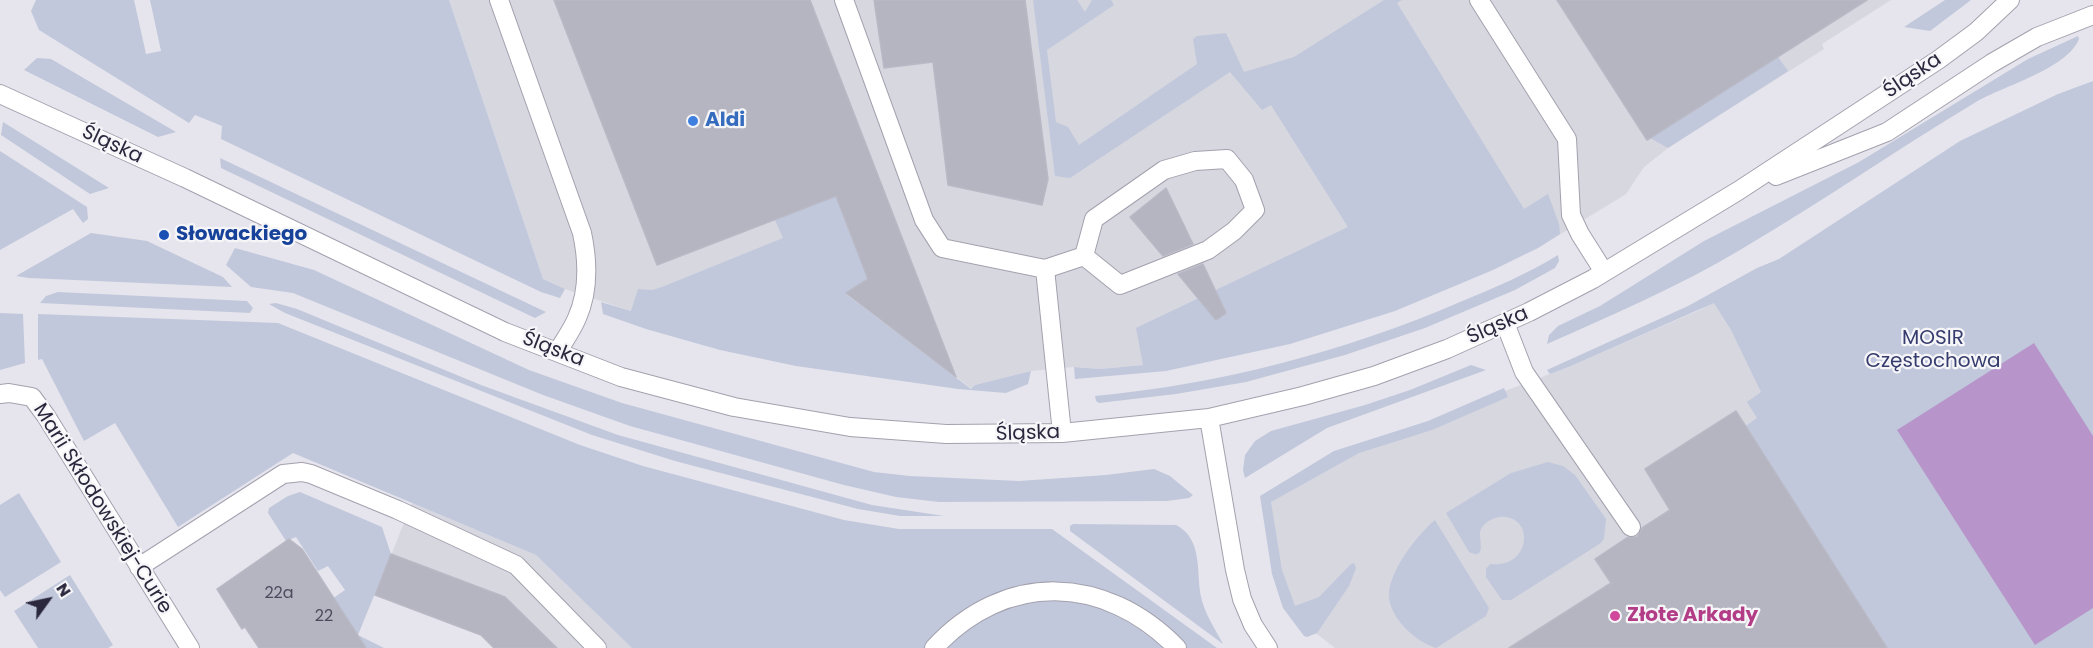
<!DOCTYPE html>
<html>
<head>
<meta charset="utf-8">
<style>
  body { margin:0 }
  #map { position:relative; width:2093px; height:648px; overflow:hidden; background:#e6e5ed; font-family:Poppins,sans-serif }
  canvas { display:block }
  .north { position:absolute; left:18px; top:570px; width:60px; height:60px; -webkit-text-stroke:4px #f6f6f9; paint-order:stroke; rotate:57deg; font-size:16px; font-weight:700; line-height:24px; text-align:center; color:#2b273d }
  .north::after { content:''; display:block; margin:auto; width:21px; height:27px; background:#2b273d; clip-path:polygon(50% 0,100% 100%,50% 72%,0 100%) }
</style>
</head>
<body>
<div id="map">
<canvas width="2093" height="648"></canvas>
<div class="north">N</div>
</div>
<script>
const g = document.querySelector('canvas').getContext('2d');
g.lineJoin = 'round';
function fillPath(path, color) { g.fillStyle = color; g.fill(path, 'evenodd'); }
function stroke(path, color, width, dash) { g.strokeStyle = color; g.lineWidth = width; g.lineCap = dash ? 'butt' : 'round'; g.setLineDash(dash || []); g.stroke(path); }
function write(font, color, halo, rows, align = 'center') {
  g.font = font + ' Poppins,sans-serif'; g.lineWidth = 4.5; g.setLineDash([]); g.textBaseline = 'middle'; g.strokeStyle = halo; g.fillStyle = color; for (const [text, x, y, turn = 0] of rows) {
    g.save(); g.translate(x, y); g.rotate((+turn || 0) * Math.PI / 180); g.textAlign = isNaN(turn) ? turn : align; if (halo) g.strokeText(text, 0, 0); g.fillText(text, 0, 0); g.restore();
  }
}
fillPath(new Path2D(`
  M449,0h1442l-69,44 2,5 -156,99 -24,19 -18,27 -88,54 -395,117 -43,4 -26,-2 -43,4 -56,14 -3,4 -126,-96 -215,18 -66,-22 -22,-10z
  M1727,294l176,354h-568l-18,-14 -15,-6 -11,-16 -27,-111 91,-53 73,-23 77,-34 66,-25 131,-57z
  M412,503l124,52 96,93h-138l-17,-17 -9,-1 -93,-35z`), '#d7d7e0');
fillPath(new Path2D(`
  M36,0h98l12,54 15,-3 -11,-51h299l94,279 22,10 -5,9 -19,-6 -320,-153 1,-13 -27,-11 -6,8 -150,-93 -8,-19z
  M760,0l101,261 10,15 -25,18 125,95 4,-4 56,-14 -3,13 -22,9 -48,-4 -162,-23 -76,-16 -74,-21 -43,-15 -2,-12 30,9 7,-22 14,1 10,-3 121,-49 -8,-18 43,-17z
  M1033,0h44l8,12 7,-12h19l3,5 -67,45 9,72 12,5 11,18 118,-81 -4,-25 4,-3 29,-3 18,39 50,-15 90,-57h18l-5,3 127,206 24,-15 11,30 1,10 -22,14 -45,22 -98,41 -105,33 -124,27 -91,8 -1,-12 26,2 43,-4 -7,-37 212,-101 -77,-122 -9,5 -32,-38 -160,106 -15,-2z
  M1945,0h26l-41,31 -26,-4z
  M2078,36l1,3c-12,30 -76,47 -103,63 -80,48 -156,101 -236,148 -62,37 -128,65 -193,94l2,-9 9,-9 42,-20 104,-65 155,-79 169,-103z
  M1778,57l10,14 -120,77 -18,-10z
  M37,58l14,1 125,73 -18,5 -134,-67z
  M2093,81v567h-206l-141,-222 11,-8 -10,-16 14,-10 -30,-62 -17,-27 -143,63 -21,8 -3,-4 141,-64 69,-38 22,-9 181,-118 98,-47z
  M3,122l106,66 -19,6 -89,-59z
  M0,151l87,56 1,12 -5,4 -10,-14 -73,41z
  M220,158l326,154 -11,6 -314,-150z
  M91,233l56,8 76,36 9,10 -203,-9 -13,-2z
  M235,248l79,22 215,100 93,33 252,69 36,4 109,5 87,-6 48,-6 16,7 23,19 -4,3 -22,3 -228,1 -43,-5 -52,-12 -214,-59 -87,-31 -250,-102 -42,-6 -25,-22z
  M1558,255l1,6 -4,7 -40,22 -90,38 -80,27 -99,27 -70,12 -77,9 -3,-2 -1,-5c126,-12 249,-44 365,-94 34,-14 67,-28 98,-47z
  M58,292l189,9 6,7 -3,5 -210,-10 6,-7z
  M276,303l21,6 184,76 137,50 254,70 72,11h-44l-42,-7 -183,-48 -83,-26 -307,-122 -16,-9z
  M0,313l23,1 2,49 -25,7z
  M38,314l240,9 302,122 63,21 201,54 55,9h153l165,119h-585l-96,-93 -243,-102 -115,74 -63,-104 -31,18 -42,-82 -4,1z
  M1471,365l15,5 -159,58 -82,50 -2,-8 2,-15 10,-14 16,-10 94,-26 45,-15z
  M1504,388l4,9 -76,33 -73,23 -88,49 11,68 13,36 24,-9 32,-33 3,-1 2,5 -7,18 -32,47 -10,4 -3,-1 -21,-28 -11,-34 -12,-78 74,-45 94,-30z
  M1548,462l15,4 12,9 31,44 -2,19 -3,5 -90,57h-9l-16,-23v-8l4,-5c39,5 45,-43 16,-47 -9,-2 -24,5 -26,15 -1,7 7,29 -11,20l-23,-39 65,-40z
  M300,492l82,35 9,27 -33,81 26,13h-18l-34,-49 13,-9 -17,-24 -10,5 -22,-34 -10,4 -18,-28 1,-5 19,-12z
  M19,493l42,69 -56,35 -5,-7v-85z
  M1435,520l54,88 -3,8 -50,32c-12,-4 -22,-11 -31,-20 -8,-9 -16,-20 -16,-33 0,-24 28,-60 46,-75z
  M1073,524l103,1c27,14 20,46 25,72 4,17 14,32 22,47l-153,-113v-5z
  M70,575l43,70 -5,3h-70l-24,-37z`), '#c1c8db');
fillPath(new Path2D(`
  M2034,343l59,93v172l-58,37 -138,-215z`), '#b795ca');
const building = new Path2D(`
  M554,0h256l146,377 -110,-84 22,-14 -32,-83 -179,69z
  M874,0h151l23,179 -6,26 -94,-20 -15,-123 -49,6z
  M1557,0h310l-220,140z
  M1166,188l27,56 -30,12 -33,-39z
  M1203,264l23,49 -10,7 -38,-46z
  M1736,411l151,237h-378l102,-65 -16,-24 33,-22h9l5,-9 28,-18 -25,-41z
  M289,539l13,10 64,99h-107l-14,-21 -3,2 -25,-40z
  M391,554l114,43 52,51h-63l-13,-13 -106,-40z`);
fillPath(building, '#b5b5c1');
stroke(building, '#b9b9c6', 1.5);
const minor = new Path2D(`
  M499,0l83,233c6,28 7,58 -5,85 -5,12 -13,23 -19,33
  M844,0l80,220 18,28 103,21 39,-13
  M1479,0l88,139 4,76 9,19 24,38
  M0,94l185,84 320,154 116,45 113,30 116,20 96,7 116,-1 147,-15 94,-22 71,-20 73,-27 82,-37 64,-33 145,-88 200,-131 38,-28 34,-32
  M1227,159l17,21 11,30 -21,21 -26,19 -88,35 -36,-29 10,-37 70,-49 31,-9z
  M1776,176l111,-44 105,-69 45,-26 56,-22
  M1045,269l17,164
  M1505,323l19,49 107,155
  M0,394l9,-1 23,4 14,19 144,232
  M1209,418l26,152 7,29 11,26 15,23
  M139,567l144,-93 19,-2 9,2 87,36 118,55 81,83
  M934,648c71,-77 171,-74 243,0`);
stroke(minor, '#a3a1ae', 20);
stroke(minor, '#fff', 18);
for (const [x, y, r, color] of [
  [693,121,6,"#3f7fe0"],
  [164,235,6,"#1a4fb4"],
  [1615,616,6,"#d1479c"]
]) { const dot = new Path2D(); dot.arc(x, y, r, 0, 2 * Math.PI); g.fillStyle = color; g.fill(dot); stroke(dot, '#f6f6f9', 2); }
write('16px', '#4e4a5e', null, [
  ["22a",279,594],
  ["22",324,617]
]);
write('20px', '#2b273d', '#f6f6f9', [
  ["Śląska",1913,76,-34],
  ["Śląska",112,145,25],
  ["Śląska",1498,326,-24],
  ["Śląska",553,350,21],
  ["Śląska",1028,434,-2],
  ["Marii Skłodowskiej-Curie",102,509,58]
]);
write('bold 20px', '#366cbe', '#f6f6f9', [
  ["Aldi",705,121]
], 'left');
write('bold 20px', '#164399', '#f6f6f9', [
  ["Słowackiego",176,235]
], 'left');
write('20px', '#363d6e', '#f6f6f9', [
  ["MOSIR",1933,339],
  ["Częstochowa",1933,362]
]);
write('bold 20px', '#b23c85', '#f6f6f9', [
  ["Złote Arkady",1627,616]
], 'left');
</script>
</body>
</html>
